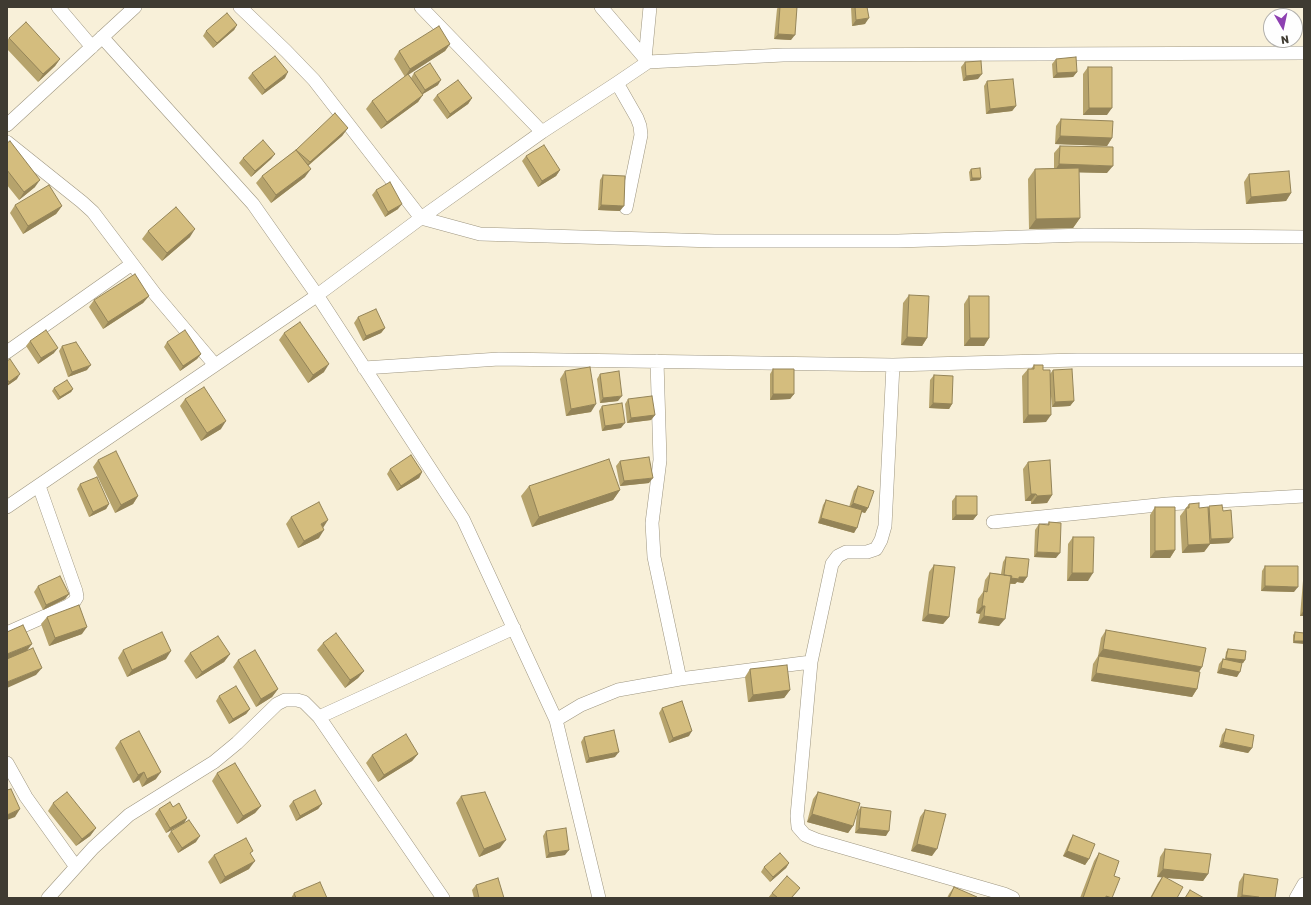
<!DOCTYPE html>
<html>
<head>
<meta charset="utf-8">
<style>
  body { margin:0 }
  #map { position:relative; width:1311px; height:905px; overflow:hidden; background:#f8f0d9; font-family:Rubik,sans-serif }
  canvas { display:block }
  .frame { position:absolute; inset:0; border:8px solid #3f3b32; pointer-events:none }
  .north { position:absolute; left:1263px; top:8px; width:40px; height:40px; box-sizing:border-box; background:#fefefe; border:1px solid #b2b0ac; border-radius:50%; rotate:171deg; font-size:11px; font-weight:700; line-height:16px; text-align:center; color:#3f3b32 }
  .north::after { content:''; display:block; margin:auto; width:14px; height:18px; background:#8d40b1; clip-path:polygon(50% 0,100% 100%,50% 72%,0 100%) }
</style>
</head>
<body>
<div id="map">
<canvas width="1311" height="905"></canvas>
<div class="frame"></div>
<div class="north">N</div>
</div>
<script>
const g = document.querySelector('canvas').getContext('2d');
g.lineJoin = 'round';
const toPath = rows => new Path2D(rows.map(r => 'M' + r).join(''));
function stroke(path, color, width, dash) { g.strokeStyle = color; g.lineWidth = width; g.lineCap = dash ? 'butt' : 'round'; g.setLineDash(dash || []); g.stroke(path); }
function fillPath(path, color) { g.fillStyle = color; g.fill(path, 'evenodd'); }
const minor = toPath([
  [58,7,92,47],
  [240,7,286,51,314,80,421,218,480,234,715,241,898,241,1084,235,1304,237],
  [421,7,542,132],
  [601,7,648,62],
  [102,37,253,204,317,295,463,519,556,720,599,898],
  [645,59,650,7],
  [617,83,637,118,640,126,641,135,626,208],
  [7,125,135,7],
  [7,142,82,202,93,212,155,294,215,365],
  [7,352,132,264],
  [657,361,660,460,652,523,654,557,680,679],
  [893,365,885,526,881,540,876,549,867,552,846,552,838,556,832,564,811,662,797,816,798,827,805,835,817,840,1004,894,1013,898],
  [364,368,499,359,893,365,1077,360,1304,360],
  [7,507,312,299,421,218,542,132,617,83,648,62,783,55,1304,53],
  [993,522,1167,504,1304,496],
  [7,633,68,606,74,602,77,597,76,591,39,486],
  [319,717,514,628],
  [556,720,581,705,618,690,680,679,811,662],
  [7,763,26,797,76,867],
  [48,898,93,848,129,815,214,762,237,743,277,704,285,700,297,700,304,702,319,717,443,898],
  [1296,898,1304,884]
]);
const wall = toPath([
  [778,7,797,7,791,40,774,39,777,9],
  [851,7,867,7,865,24,852,26],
  [237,25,234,30,213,48,203,36,206,31],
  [9,38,60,59,55,66,38,82,7,49,7,41],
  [450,44,445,51,408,74,411,78,414,73,438,85,423,94,418,102,381,129,366,109,372,101,405,77,394,59,399,51],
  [1056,59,1077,72,1073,77,1053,78,1052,64],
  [965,62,978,79,963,81,961,67],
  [1088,67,1107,115,1083,115,1083,74],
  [252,73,285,78,262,95,248,78],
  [987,81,1016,106,1012,111,986,114,984,86],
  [437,95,472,98,468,104,447,119,433,100],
  [1061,119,1112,138,1107,146,1055,144,1056,126],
  [348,128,342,136,308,166,305,177,271,203,256,183,262,176,296,150],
  [7,143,35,187,19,200,7,185],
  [1060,146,1107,173,1079,172,1080,218,1073,228,1029,229,1028,179,1035,169,1054,168,1054,153],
  [275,154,271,159,251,177,239,163,243,158],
  [526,156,560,170,556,176,538,187,522,161],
  [971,169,981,178,980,180,970,181,969,172],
  [1249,174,1291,193,1286,201,1246,204,1244,182],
  [603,175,620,211,598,210,600,180],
  [376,190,398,209,385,217,372,195],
  [15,205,62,206,56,214,23,234,10,213],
  [148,231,190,237,162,261,142,239],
  [909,295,927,338,922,346,901,345,903,303],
  [149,296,143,303,103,329,89,307,94,300],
  [969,296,989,338,984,346,964,346,964,304],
  [358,317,385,328,381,333,363,341,354,323],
  [284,333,324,372,308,383,279,340],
  [30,341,54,353,38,364,26,346],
  [167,342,201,354,197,359,180,371,164,347],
  [62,346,87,370,68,377,59,351],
  [7,361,17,379,7,386],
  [1034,365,1050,374,1053,370,1074,401,1070,406,1052,407,1050,386,1046,422,1023,423,1022,376,1028,369,1031,369],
  [773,369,794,394,790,399,770,400,770,374],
  [565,371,591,412,566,416,560,379],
  [600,374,618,401,600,403,597,379],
  [934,375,952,404,949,409,929,408,930,380],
  [54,388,73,389,71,392,58,400,52,391],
  [185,399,221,429,201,441,180,406],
  [628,399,655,415,651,420,627,423,625,404],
  [602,406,621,428,602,431,599,411],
  [98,460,138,496,133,504,115,513,93,467],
  [620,461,649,483,620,486,616,466],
  [1028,462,1052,495,1047,503,1031,504,1031,501,1025,501,1023,469],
  [390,469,422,472,419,478,397,491,387,474],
  [80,484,109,504,106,509,89,517,77,489],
  [529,486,620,490,613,500,532,527,521,496],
  [858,486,868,508,865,513,862,512,854,533,818,523,823,505,826,500,849,507,854,491],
  [956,496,977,515,973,520,952,520,952,501],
  [1189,504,1199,508,1208,508,1209,506,1223,511,1229,543,1210,544,1204,552,1182,553,1180,516],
  [1155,507,1175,550,1170,558,1150,558,1150,515],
  [291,517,319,538,298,548,286,524],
  [1049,522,1056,558,1034,557,1035,530,1039,524,1047,525],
  [1073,537,1088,581,1067,581,1068,544],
  [1006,557,1027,577,1023,583,1017,582,1015,584,1010,584,999,626,978,623,980,614,976,613,978,599,983,592,985,580,990,573,1001,574,1003,562],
  [934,565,949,617,943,624,922,621,929,572],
  [1265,566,1294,592,1261,591,1262,571],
  [1304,569,1304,616,1300,616],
  [38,586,69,594,65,599,43,610,34,592],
  [47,617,82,634,49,646,41,624],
  [1106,630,1202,667,1199,672,1197,689,1192,697,1091,681,1093,664,1098,656,1101,638],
  [1295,632,1304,633,1293,643,1293,635],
  [323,643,364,671,358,678,345,688,317,650],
  [1228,649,1245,660,1243,663,1236,662,1237,677,1217,673,1219,664,1223,659,1225,659,1226,652],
  [123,650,166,659,127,677,118,658],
  [190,653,230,654,224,662,196,679,184,661],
  [238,660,278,689,272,697,256,707,233,667],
  [750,669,790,690,784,698,748,702,745,677],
  [219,696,250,709,246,714,229,724,216,701],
  [662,708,689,736,669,743,659,713],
  [1226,729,1252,748,1248,753,1219,747,1222,735],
  [584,737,615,757,586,763,581,742],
  [120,741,156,779,142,787,139,780,133,783,115,748],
  [418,754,412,761,378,782,366,763,372,755],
  [217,773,261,806,255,813,237,824,212,781],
  [818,792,853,826,848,833,807,822,813,799],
  [461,796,500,848,479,857,456,803],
  [293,801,322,804,318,809,296,821,289,806],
  [53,803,96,828,90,836,76,846,48,811],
  [173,807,187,818,184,823,166,833,155,814,159,809],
  [861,807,886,836,855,833,857,812],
  [925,810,932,856,911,851,920,817],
  [171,831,196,842,178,853,168,836],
  [546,831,565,855,546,858,543,836],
  [1073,835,1089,859,1085,865,1063,856,1070,840],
  [1165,849,1208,874,1203,881,1167,878,1177,898,1150,898,1158,883,1162,877,1157,877,1160,857],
  [1099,853,1114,876,1112,898,1080,898,1094,861],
  [251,854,249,869,220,884,208,862,214,855],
  [789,863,786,868,770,882,761,872,764,867],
  [1244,874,1275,898,1237,898,1239,882],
  [476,885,504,898,474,898,472,890],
  [954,887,976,898,947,898,949,894],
  [800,888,792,898,768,898,772,893],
  [294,893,327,898,291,898]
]);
const shadedWall = toPath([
  [869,18,865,24,852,26,856,20],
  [237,25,234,30,213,48,217,43],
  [778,34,795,35,791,40,774,39],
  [450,44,445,51,405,77,410,69],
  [60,59,55,66,38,82,43,74],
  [288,72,285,78,262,95,265,90],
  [1077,72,1073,77,1053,78,1057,73],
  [982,74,978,79,963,81,966,76],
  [441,80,438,85,421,95,425,90],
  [423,95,418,102,381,129,387,122],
  [472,98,468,104,447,119,450,114],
  [1016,106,1012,111,986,114,990,109],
  [1089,108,1112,108,1107,115,1083,115],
  [348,128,342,136,304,169,310,162],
  [1060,136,1112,138,1107,146,1055,144],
  [275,154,271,159,251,177,255,171],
  [1059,164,1113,166,1107,173,1054,172],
  [311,169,305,177,271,203,276,195],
  [560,170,556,176,538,187,542,181],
  [972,178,981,178,980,180,970,181],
  [40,180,35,187,19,200,24,192],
  [1291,193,1286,201,1246,204,1251,197],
  [402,204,398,209,385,217,388,212],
  [601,205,624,206,620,211,598,210],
  [62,206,56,214,23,234,28,226],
  [1080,218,1073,228,1029,229,1036,219],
  [195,229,190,237,162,261,167,253],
  [149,296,143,303,103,329,108,322],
  [385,328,381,333,363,341,366,336],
  [907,337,927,338,922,346,901,345],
  [970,338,989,338,984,346,964,346],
  [58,348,54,353,38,364,41,358],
  [201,354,197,359,180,371,183,366],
  [329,364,324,372,308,383,313,375],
  [91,365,87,370,68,377,72,372],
  [20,374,17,379,7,386,9,382],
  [73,389,71,392,58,400,60,397],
  [773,394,794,394,790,399,770,400],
  [622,396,618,401,600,403,603,398],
  [1074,401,1070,406,1052,407,1055,402],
  [933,403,952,404,949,409,929,408],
  [596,404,591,412,566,416,571,409],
  [655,415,651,420,627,423,631,418],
  [1028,415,1051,415,1046,422,1023,423],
  [226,421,221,429,201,441,207,433],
  [625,423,621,428,602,431,605,426],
  [422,472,419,478,397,491,401,486],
  [653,478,649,483,620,486,624,481],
  [620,490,613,500,532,527,539,517],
  [1031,494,1036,494,1031,501,1025,501],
  [1052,495,1047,503,1031,504,1037,496],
  [138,496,133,504,115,513,121,505],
  [853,503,868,508,865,513,849,508],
  [109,504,106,509,89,517,93,512],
  [956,515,977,515,973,520,952,520],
  [821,518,857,528,854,533,818,523],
  [328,520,323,528,321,524],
  [324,530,319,538,298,548,304,541],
  [1233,538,1229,543,1210,544,1204,552,1182,553,1188,545,1208,544,1211,539],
  [1175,550,1170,558,1150,558,1155,551],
  [1037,552,1060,553,1056,558,1034,557],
  [1072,573,1093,573,1088,581,1067,581],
  [1019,577,1027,577,1023,583,1017,582,1015,584,1008,583,1011,578],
  [1265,586,1298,587,1294,592,1261,591],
  [69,594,65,599,43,610,46,605],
  [982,606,985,606,980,614,976,613],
  [1304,610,1304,616,1300,616],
  [928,614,949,617,943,624,922,621],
  [984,616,1005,619,999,626,978,623],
  [87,627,82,634,49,646,55,638],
  [1294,641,1304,641,1304,644,1293,643],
  [32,644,26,652,7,660,7,654],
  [1103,649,1202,667,1197,674,1098,656],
  [171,651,166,659,127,677,132,670],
  [230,654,224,662,196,679,202,672],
  [1226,658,1245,660,1243,663,1225,661],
  [42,668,36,675,7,688,7,682],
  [1221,668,1240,672,1237,677,1217,673],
  [364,671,358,678,345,688,350,680],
  [1096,673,1197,689,1192,697,1091,681],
  [278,689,272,697,256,707,261,699],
  [790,690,784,698,748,702,753,695],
  [250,709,246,714,229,724,233,719],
  [692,731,689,736,669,743,673,738],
  [1223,742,1252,748,1248,753,1219,747],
  [619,752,615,757,586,763,589,758],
  [418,754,412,761,378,782,384,775],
  [144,772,139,780,133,783,138,775],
  [161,772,156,779,142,787,147,779],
  [322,804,318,809,296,821,300,816],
  [261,806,255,813,237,824,243,816],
  [20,809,15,817,7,820,7,815],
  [812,814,853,826,848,833,807,822],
  [187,818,184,823,166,833,170,828],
  [96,828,90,836,76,846,82,839],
  [859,828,889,831,886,836,855,833],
  [200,836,196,842,178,853,182,848],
  [506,840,500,848,479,857,484,849],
  [917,844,937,849,932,856,911,851],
  [569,850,565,855,546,858,549,853],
  [1067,851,1089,859,1085,865,1063,856],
  [255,861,249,869,220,884,225,877],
  [789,863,786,868,770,882,773,877],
  [1163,869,1208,874,1203,881,1157,877],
  [1242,895,1259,897,1259,898,1239,898]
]);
const building = toPath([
  [780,7,797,7,795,35,778,34,780,7],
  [855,7,867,7,869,18,856,20,855,7],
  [227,13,237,25,217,43,206,31,227,13],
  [26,22,60,59,43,74,9,38,26,22],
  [439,26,450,44,410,69,399,51,439,26],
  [275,56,288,72,265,90,252,73,275,56],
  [1076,57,1077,72,1057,73,1056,59,1076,57],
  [981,61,982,74,966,76,965,62,981,61],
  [430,63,441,80,425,90,414,73,430,63],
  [1088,67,1112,67,1112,108,1089,108,1088,67],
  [408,74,423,95,387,122,372,101,408,74],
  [1013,79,1016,106,990,109,987,81,1013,79],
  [458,80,472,98,450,114,437,95,458,80],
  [335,113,348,128,310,162,296,150,335,113],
  [1061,119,1113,121,1112,138,1060,136,1061,119],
  [263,140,275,154,255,171,243,158,263,140],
  [10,141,40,180,24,192,7,170,7,143,10,141],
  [544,145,560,170,542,181,526,156,544,145],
  [1060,146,1113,147,1113,166,1059,164,1060,146],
  [296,150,311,169,276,195,262,176,296,150],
  [980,168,981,178,972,178,971,169,980,168],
  [1079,168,1080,218,1036,219,1035,169,1079,168],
  [1289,171,1291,193,1251,197,1249,174,1289,171],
  [603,175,625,176,624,206,601,205,603,175],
  [390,182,402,204,388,212,376,190,390,182],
  [49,185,62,206,28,226,15,205,49,185],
  [176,207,195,229,167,253,148,231,176,207],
  [135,274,149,296,108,322,94,300,135,274],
  [909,295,929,296,927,338,907,337,909,295],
  [969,296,989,296,989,338,970,338,969,296],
  [376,309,385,328,366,336,358,317,376,309],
  [300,322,329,364,313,375,284,333,300,322],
  [46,330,58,348,41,358,30,341,46,330],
  [185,330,201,354,183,366,167,342,185,330],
  [76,342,91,365,72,372,62,346,76,342],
  [10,359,20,374,9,382,7,379,7,361,10,359],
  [1034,365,1043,365,1043,370,1050,370,1051,415,1028,415,1028,369,1034,369,1034,365],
  [590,367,596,404,571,409,565,371,590,367],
  [773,369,794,369,794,394,773,394,773,369],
  [1072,369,1074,401,1055,402,1053,370,1072,369],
  [619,371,622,396,603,398,600,374,619,371],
  [934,375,953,376,952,404,933,403,934,375],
  [67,380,73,389,60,397,54,388,67,380],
  [204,387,226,421,207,433,185,399,204,387],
  [652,396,655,415,631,418,628,399,652,396],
  [622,403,625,423,605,426,602,406,622,403],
  [116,451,138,496,121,505,98,460,116,451],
  [411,455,422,472,401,486,390,469,411,455],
  [649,457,653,478,624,481,620,461,649,457],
  [609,459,620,490,539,517,529,486,609,459],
  [1050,460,1052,495,1037,496,1036,494,1031,494,1028,462,1050,460],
  [97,477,109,504,93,512,80,484,97,477],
  [858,486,874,491,868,508,853,503,858,486],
  [956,496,977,496,977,515,956,515,956,496],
  [826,500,862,510,857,528,821,518,826,500],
  [319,502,328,520,321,524,324,530,304,541,291,517,319,502],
  [1199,503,1199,508,1208,507,1210,544,1188,545,1186,508,1189,508,1189,504,1199,503],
  [1222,505,1223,511,1231,510,1233,538,1211,539,1209,506,1222,505],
  [1155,507,1175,507,1175,550,1155,551,1155,507],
  [1049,522,1061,523,1060,553,1037,552,1039,524,1049,525,1049,522],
  [1073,537,1094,537,1093,573,1072,573,1073,537],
  [1006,557,1029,559,1027,577,1019,577,1019,579,1011,578,1012,576,1004,575,1006,557],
  [934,565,955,567,949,617,928,614,934,565],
  [1265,566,1298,566,1298,587,1265,586,1265,566],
  [990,573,1011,576,1005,619,984,616,985,606,982,606,984,591,987,592,990,573],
  [60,576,69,594,46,605,38,586,60,576],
  [79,605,87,627,55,638,47,617,79,605],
  [23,625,32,644,7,654,7,632,23,625],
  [1106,630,1206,648,1202,667,1103,649,1106,630],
  [162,632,171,651,132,670,123,650,162,632],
  [1295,632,1304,633,1304,641,1294,641,1295,632],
  [336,633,364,671,350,680,323,643,336,633],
  [218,636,230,654,202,672,190,653,218,636],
  [33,648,42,668,7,682,7,659,33,648],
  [1228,649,1246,651,1245,660,1226,658,1228,649],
  [255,650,278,689,261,699,238,660,255,650],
  [1099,656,1200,672,1197,689,1096,673,1099,656],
  [1223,659,1242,663,1240,672,1221,668,1223,659],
  [787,665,790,690,753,695,750,669,787,665],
  [236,686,250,709,233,719,219,696,236,686],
  [682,701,692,731,673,738,662,708,682,701],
  [1226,729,1254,735,1252,748,1223,742,1226,729],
  [614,730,619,752,589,758,584,737,614,730],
  [139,731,161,772,147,779,144,772,138,775,120,741,139,731],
  [406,734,418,754,384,775,372,755,406,734],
  [235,763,261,806,243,816,217,773,235,763],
  [11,789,20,809,7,815,7,790,11,789],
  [315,790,322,804,300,816,293,801,315,790],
  [67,792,96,828,82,839,53,803,67,792],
  [485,792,506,840,484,849,461,796,485,792],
  [818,792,860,803,853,826,812,814,818,792],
  [170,802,173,807,179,803,187,818,170,828,159,809,170,802],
  [861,807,891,811,889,831,859,828,861,807],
  [925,810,946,814,937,849,917,844,925,810],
  [189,820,200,836,182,848,171,831,189,820],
  [566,828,569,850,549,853,546,831,566,828],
  [1073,835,1095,844,1089,859,1067,851,1073,835],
  [246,838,253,851,250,853,255,861,225,877,214,855,246,838],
  [1165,849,1211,854,1208,874,1163,869,1165,849],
  [780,853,789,863,773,877,764,867,780,853],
  [1099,853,1119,861,1114,876,1120,878,1112,898,1106,896,1106,898,1083,898,1099,853],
  [1244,874,1278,879,1275,898,1259,898,1259,897,1242,895,1244,874],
  [787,876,800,888,791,898,778,898,772,893,787,876],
  [1163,876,1183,887,1177,898,1151,898,1163,876],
  [498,878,504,898,479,898,476,885,498,878],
  [320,882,327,898,296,898,294,893,320,882],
  [954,887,977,897,976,898,949,898,954,887],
  [1190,890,1204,898,1185,898,1190,890]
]);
stroke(minor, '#9e9681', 14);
stroke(minor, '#fff', 13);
fillPath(wall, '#b6a36c');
fillPath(shadedWall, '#948458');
fillPath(building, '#d4bd7e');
stroke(building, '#948458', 1);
</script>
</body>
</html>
